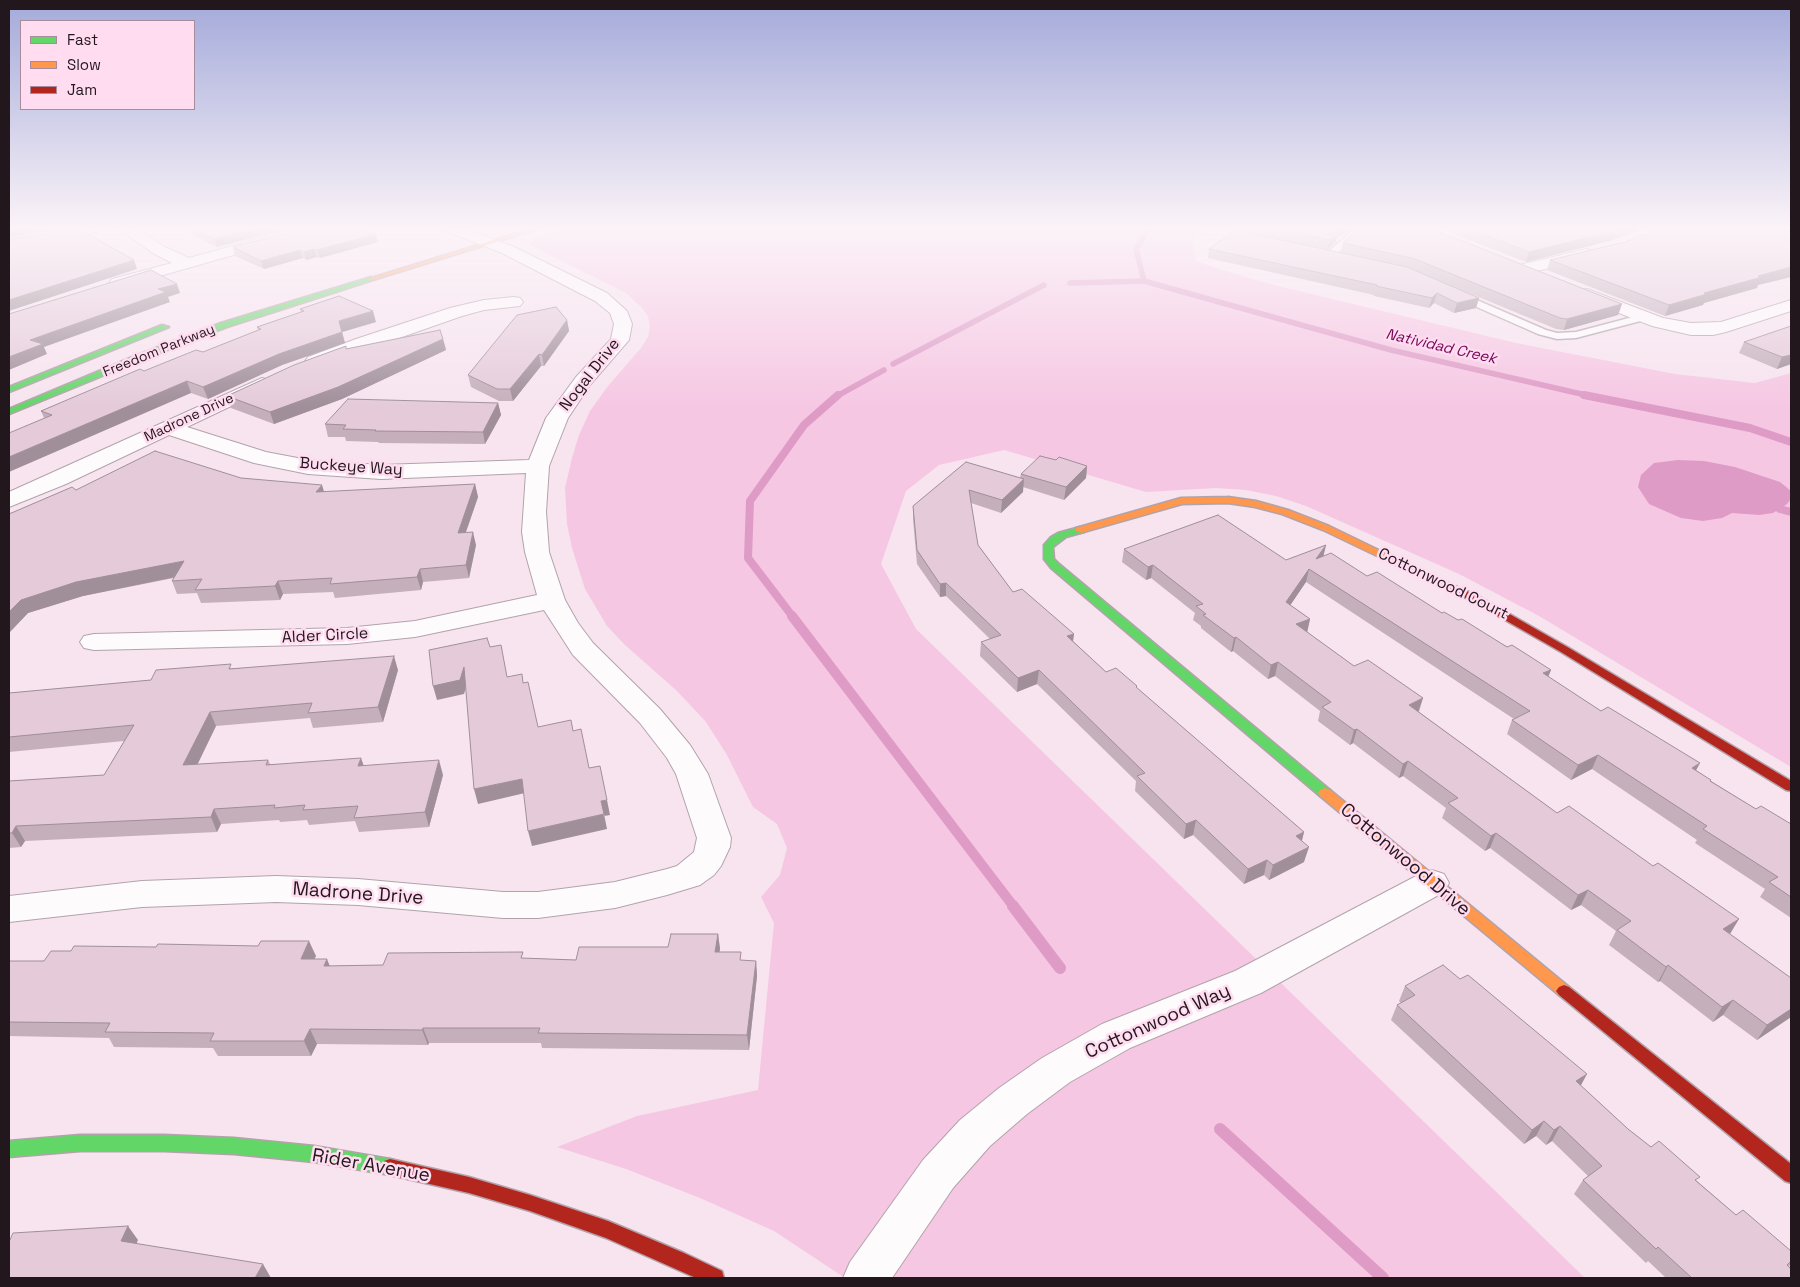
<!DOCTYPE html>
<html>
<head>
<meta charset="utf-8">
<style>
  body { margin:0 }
  #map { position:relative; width:1800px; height:1287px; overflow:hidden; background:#f7e4ef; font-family:"Space Grotesk",sans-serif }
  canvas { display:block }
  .frame { position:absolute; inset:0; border:10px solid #23171e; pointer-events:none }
  .legend { position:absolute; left:20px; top:20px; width:175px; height:90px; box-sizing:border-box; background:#ffdcf0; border:1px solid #a78d9c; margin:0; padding:6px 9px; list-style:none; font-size:15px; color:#23171e }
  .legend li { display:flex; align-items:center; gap:10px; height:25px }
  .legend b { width:25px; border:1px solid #a78d9c }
</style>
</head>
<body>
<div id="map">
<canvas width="1800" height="1287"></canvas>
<div class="frame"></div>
<ul class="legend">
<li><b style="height:6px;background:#63d668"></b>Fast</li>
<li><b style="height:6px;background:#ff974d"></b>Slow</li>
<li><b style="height:6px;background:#b3261e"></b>Jam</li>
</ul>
</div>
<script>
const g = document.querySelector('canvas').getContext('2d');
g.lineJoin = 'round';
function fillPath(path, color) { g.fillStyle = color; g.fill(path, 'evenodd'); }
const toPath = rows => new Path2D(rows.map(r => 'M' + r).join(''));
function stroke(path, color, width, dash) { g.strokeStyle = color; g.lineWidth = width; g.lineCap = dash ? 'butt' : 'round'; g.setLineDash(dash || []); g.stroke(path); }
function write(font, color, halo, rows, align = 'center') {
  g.font = font + ' "Space Grotesk",sans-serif'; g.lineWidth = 5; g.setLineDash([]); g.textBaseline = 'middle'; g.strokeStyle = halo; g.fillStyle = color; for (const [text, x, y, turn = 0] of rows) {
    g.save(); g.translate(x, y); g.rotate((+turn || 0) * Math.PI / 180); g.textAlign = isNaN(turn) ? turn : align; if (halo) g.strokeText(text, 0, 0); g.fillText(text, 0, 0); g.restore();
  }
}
const green = toPath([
  [570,227,1210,227,1192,240,1196,261,1219,269,1270,284,1516,343,1675,374,1755,383,1791,373,1791,767,1539,616,1459,574,1306,506,1276,496,1246,490,1216,488,1146,492,1004,450,939,465,906,491,881,564,916,629,1585,1278,845,1278,774,1231,700,1198,626,1169,557,1147,637,1116,758,1090,774,923,761,897,780,875,787,848,777,824,753,807,727,755,706,722,677,691,625,645,607,626,585,589,572,548,567,524,565,488,572,458,579,435,590,411,608,386,641,348,648,337,650,326,648,317,643,309,626,293,531,246,529,243,535,237]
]);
const water = toPath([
  [1678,460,1704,461,1735,467,1780,482,1791,491,1791,499,1787,504,1773,513,1759,515,1732,513,1722,518,1703,521,1681,518,1649,504,1638,487,1641,475,1654,463]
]);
const streamFar3 = toPath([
  [1144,281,1136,249,1150,227],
  [1070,283,1144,281,1391,350,1590,396],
  [893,364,1044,285],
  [837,396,884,370]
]);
const streamFar2 = toPath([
  [1584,395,1750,428,1791,442],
  [1780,509,1791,512],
  [793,617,748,558,750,501,804,425,838,395]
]);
const streamFar1 = toPath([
  [792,616,1014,907]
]);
const stream = toPath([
  [1013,906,1060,968],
  [1220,1129,1383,1278]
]);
const lane = toPath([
  [1369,227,1390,227,1388,229,1357,236,1332,258,1326,258,1326,254,1351,232,1369,227],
  [1458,292,1546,330,1557,333,1576,332,1644,314,1649,317,1648,319,1576,338,1557,339,1538,334,1454,297,1453,295,1454,293,1458,292]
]);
const street = toPath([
  [74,227,104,227,101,230,96,232,9,249,9,239,74,227],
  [116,227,134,227,165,247,189,258,300,227,324,227,321,230,118,288,112,287,109,283,112,279,172,263,153,253,116,227],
  [440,227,461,227,514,247,607,293,627,311,632,324,629,340,590,385,568,418,549,466,546,512,549,552,565,600,578,623,593,643,660,709,690,745,708,774,731,838,730,847,721,866,714,875,700,885,667,895,615,908,538,918,503,918,358,905,276,902,142,907,9,922,9,896,142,881,276,876,358,879,503,892,538,892,615,882,667,869,677,866,694,852,697,838,676,774,667,758,640,723,573,655,544,610,415,637,347,644,94,650,84,648,80,642,84,636,94,634,347,628,415,621,537,595,525,552,522,532,526,473,381,479,308,474,254,463,169,435,66,484,9,507,9,492,262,378,269,380,272,384,269,388,187,427,266,452,308,460,381,465,529,460,546,418,576,377,611,339,614,324,610,313,595,301,502,253,443,230,440,227],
  [1587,249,1593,251,1595,254,1593,257,1525,274,1519,273,1517,269,1519,265,1587,249],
  [1587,289,1663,318,1691,323,1721,322,1791,300,1791,311,1726,332,1713,335,1691,335,1652,326,1581,298,1578,294,1581,290,1587,289],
  [514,297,520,298,523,302,520,306,484,310,462,316,322,365,315,367,308,365,305,361,308,357,356,339,450,308,484,300,514,297],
  [1432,870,1444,874,1449,883,1444,892,1261,993,1130,1048,1070,1082,1027,1114,990,1146,953,1188,892,1278,843,1278,850,1262,923,1160,960,1120,999,1088,1042,1058,1102,1024,1235,971,1420,874,1432,870]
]);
const fast = toPath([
  [371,277,373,278,373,280,227,327,136,362,9,414,9,409,130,358,221,323,371,277],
  [162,325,169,327,9,392,9,387,162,325],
  [1080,527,1084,528,1085,530,1084,532,1066,537,1053,547,1054,559,1059,564,1330,790,1332,793,1330,796,1320,796,1051,568,1044,559,1044,545,1051,537,1058,533,1080,527],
  [80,1135,164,1135,234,1138,314,1146,390,1159,396,1161,399,1167,396,1173,390,1175,314,1162,234,1154,164,1151,80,1151,9,1157,9,1141,80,1135]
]);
const slow = toPath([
  [536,227,544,227,373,280,368,279,536,227],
  [1228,497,1256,501,1288,510,1329,526,1453,586,1452,588,1444,588,1323,530,1282,514,1255,507,1228,503,1182,504,1080,533,1075,530,1076,528,1181,498,1228,497],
  [1325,788,1330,790,1569,987,1572,991,1569,995,1564,997,1559,995,1320,796,1318,793,1320,790,1325,788]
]);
const jam = toPath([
  [1448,583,1478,596,1569,648,1791,781,1791,791,1786,790,1561,652,1470,600,1444,588,1443,586,1444,584,1448,583],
  [1564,985,1569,987,1791,1164,1791,1183,1785,1181,1559,995,1556,991,1559,987,1564,985],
  [390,1159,469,1177,530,1195,608,1221,684,1253,722,1271,724,1278,696,1278,606,1238,530,1211,469,1193,390,1175,384,1173,381,1167,384,1161,390,1159]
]);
const wall = toPath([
  [184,227,294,227,217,247,191,234,189,229],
  [1245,227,1357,227,1337,238,1335,243,1327,250,1244,232],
  [1436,227,1648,227,1609,241,1526,262],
  [1791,227,1791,277,1758,285,1757,288,1704,303,1703,305,1665,316,1547,270,1550,260,1625,242],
  [378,242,320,258,317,257,306,260,303,258,264,269,235,256,233,247],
  [1343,243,1622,304,1618,315,1564,330,1556,329,1411,269,1479,298,1476,308,1454,313,1434,303,1429,308,1374,296,1374,295,1208,258,1209,249,1341,253],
  [300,309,376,322,342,332,345,343,282,365,208,399,191,393,44,418,41,411,144,371,203,352,258,330,257,327,301,312],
  [567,320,569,331,544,366,541,366,513,401,499,401,471,387,468,375],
  [1791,326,1791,364,1777,369,1739,353,1744,342],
  [443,339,446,350,342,399,274,424,231,408,227,396,346,349],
  [498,403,501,415,485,444,379,443,378,442,346,441,345,437,328,437,325,424],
  [966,462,1020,478,1021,474,1087,466,1086,478,1064,500,1023,487,1023,492,1001,513,971,503,978,545,1013,592,1074,634,1073,641,1106,672,1137,688,1304,832,1302,841,1304,862,1269,880,1264,875,1244,884,1193,835,1184,839,1135,791,1136,781,1037,684,1017,692,980,656,981,642,990,639,946,596,940,597,917,564,913,519,913,506],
  [241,478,324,492,475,484,478,497,466,532,476,545,469,578,423,582,421,590,335,598,333,592,283,594,280,600,201,603,197,593,177,594,172,581,174,578,83,596,28,613,9,633,9,514,76,490],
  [1326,545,1323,556,1367,576,1442,613,1458,620,1551,670,1548,677,1601,711,1696,770,1711,781,1756,809,1791,824,1791,918,1760,897,1765,889,1695,843,1697,840,1592,769,1571,780,1507,734,1512,720,1514,719,1306,582,1290,605,1310,619,1307,632,1354,666,1423,698,1419,712,1557,813,1730,934,1791,1017,1757,1040,1723,1015,1713,1022,1660,981,1658,982,1609,945,1616,931,1581,905,1571,910,1490,848,1485,851,1442,818,1446,808,1403,776,1399,778,1353,743,1350,745,1318,721,1320,711,1275,676,1268,679,1233,651,1231,652,1201,628,1201,626,1193,620,1195,613,1151,578,1146,580,1122,562,1124,549,1286,560],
  [233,668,398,670,383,722,313,728,310,718,216,726,197,764,268,760,270,764,364,766,443,775,429,827,359,832,355,821,309,825,307,820,280,822,279,820,221,824,217,832,25,841,21,847,9,848,9,781,104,775,124,741,9,752,9,693,151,680],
  [718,934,720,949,719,952,742,961,756,961,757,976,749,1050,542,1048,541,1043,429,1043,428,1045,317,1044,311,1056,218,1056,213,1048,114,1047,109,1038,9,1036,9,961,44,961,316,956,314,959,329,966,383,965,524,958,576,960,668,947],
  [1405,986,1581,1086,1628,1129,1651,1147,1697,1181,1736,1215,1791,1251,1791,1263,1789,1267,1791,1278,1666,1278,1648,1261,1646,1263,1574,1194,1583,1180,1588,1176,1552,1141,1546,1145,1536,1136,1524,1144,1391,1020,1397,1005,1401,1003,1399,1001]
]);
const shadedWall = toPath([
  [9,227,66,227,9,237],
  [262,227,294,227,217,247,215,239],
  [1341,227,1357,227,1337,238,1335,243,1327,250,1330,240,1325,236],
  [1626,227,1648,227,1609,241,1526,262,1529,252],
  [376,234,378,242,320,258,317,250],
  [314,249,317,257,306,260,304,252],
  [300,250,303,258,264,269,261,261],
  [134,260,137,269,9,311,9,300],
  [1791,267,1791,277,1758,285,1757,288,1704,303,1703,305,1665,316,1669,305,1758,276],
  [177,284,180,293,168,297,170,302,44,347,47,354,9,370,9,357,30,340,158,289],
  [1437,293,1434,303,1429,308,1432,298],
  [1479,298,1476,308,1454,313,1457,303],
  [1622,304,1618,315,1564,330,1567,319],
  [373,311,376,322,342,332,345,343,282,365,208,399,203,387,339,321],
  [567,320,569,331,544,366,542,355],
  [443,339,446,350,342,399,274,424,270,412],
  [539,354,541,366,513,401,510,389],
  [1791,355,1791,364,1777,369,1782,357],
  [187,381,191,393,9,472,9,457],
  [498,403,501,415,485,444,483,432],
  [1087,466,1086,478,1064,500,1066,487],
  [1024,479,1023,492,1001,513,1002,500],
  [475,484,478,497,461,546,458,533],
  [322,485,326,498,316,492],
  [473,532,476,545,469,578,466,565],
  [1326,545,1323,558,1313,572,1316,559],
  [184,561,190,574,83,596,28,613,9,633,9,612,21,600,76,582],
  [1153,565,1151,578,1146,580,1148,567],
  [420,569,423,582,421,590,417,577],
  [1309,569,1306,582,1283,616,1286,602],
  [278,581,283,594,280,600,275,586],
  [946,583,946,596,940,597,940,584],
  [1310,619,1307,633,1296,624],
  [1074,634,1072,648,1067,636],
  [1236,637,1233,651,1231,652,1234,638],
  [394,656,398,670,383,722,378,707],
  [1278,662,1275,676,1268,679,1271,665],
  [464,667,468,681,464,694,437,700,433,686],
  [1039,670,1037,684,1017,692,1018,678],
  [1551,670,1545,684,1543,673],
  [1423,698,1418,712,1409,705],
  [210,712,216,726,190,780,183,765],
  [1357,729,1353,743,1350,745,1354,730],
  [1598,755,1592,769,1571,780,1578,765],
  [361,758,366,772,358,766],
  [439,760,443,775,429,827,425,812],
  [1408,761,1403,776,1399,778,1403,764],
  [1700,763,1692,778,1692,768],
  [522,779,525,793,478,804,474,789],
  [607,800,610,815,604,816,601,801],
  [214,809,221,824,217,832,211,817],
  [604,814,607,829,532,846,528,831],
  [1196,820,1193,835,1184,839,1186,824],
  [16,826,25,841,21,847,12,833],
  [1304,832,1300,847,1296,836],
  [1496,833,1490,848,1485,851,1491,836],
  [1309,847,1304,862,1269,880,1273,865],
  [1267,860,1264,875,1244,884,1248,869],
  [1588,890,1581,905,1571,910,1578,895],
  [1739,919,1730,934,1723,929],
  [718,934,720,949,717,967,715,952],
  [309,941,316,956,307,974,301,959],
  [327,959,333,974,324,966],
  [756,961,757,976,749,1050,747,1035],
  [1668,965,1660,981,1658,982,1666,967],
  [1733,1000,1723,1015,1713,1022,1722,1007],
  [1791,1009,1791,1017,1757,1040,1767,1025],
  [423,1028,429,1043,428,1045,422,1030],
  [310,1029,317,1044,311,1056,304,1041],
  [1587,1074,1579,1089,1576,1081],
  [1544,1121,1536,1136,1524,1144,1532,1130],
  [1560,1126,1552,1141,1546,1145,1554,1130],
  [128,1226,138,1240,132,1255,121,1241],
  [263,1264,271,1278,255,1278]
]);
const building = toPath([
  [189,227,262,227,215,239,189,227],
  [309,227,360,227,376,234,317,250,314,249,304,252,300,250,261,261,233,247,309,227],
  [1267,227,1341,227,1325,236,1338,233,1330,240,1267,227],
  [1369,227,1427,227,1622,304,1567,319,1560,318,1415,259,1343,243,1359,228,1369,227],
  [1464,227,1626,227,1613,231,1529,252,1464,227],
  [1663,227,1791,227,1791,267,1758,276,1762,277,1704,293,1707,294,1669,305,1550,260,1625,242,1663,227],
  [77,228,134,260,9,300,9,240,77,228],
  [1235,230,1407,267,1479,298,1457,303,1437,293,1432,298,1376,286,1377,285,1209,249,1235,230],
  [151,270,177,284,158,289,166,292,30,340,43,344,9,357,9,314,151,270],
  [339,296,373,311,339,321,342,332,279,354,203,387,187,381,9,457,9,433,52,415,41,411,140,369,144,371,196,350,203,352,261,329,257,327,304,311,300,309,339,296],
  [556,307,567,320,542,355,539,354,510,389,497,389,468,375,517,315,556,307],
  [1791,326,1791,355,1782,357,1744,342,1791,326],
  [440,330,443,339,338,387,270,412,227,396,294,365,346,346,346,349,440,330],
  [348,399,498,403,483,432,375,431,376,430,343,429,346,425,325,424,348,399],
  [155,451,241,478,322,485,316,492,475,484,458,533,473,532,466,565,420,569,417,577,330,584,332,578,278,581,275,586,195,590,202,579,172,581,184,561,76,582,21,600,9,612,9,514,72,487,76,490,155,451],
  [1040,456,1056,460,1059,457,1087,466,1066,487,1021,474,1040,456],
  [966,462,1024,479,1002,500,969,490,978,545,1013,592,1022,589,1074,634,1067,636,1106,672,1116,668,1137,686,1136,687,1304,832,1296,836,1309,847,1273,865,1267,860,1248,869,1196,820,1186,824,1137,776,1145,773,1039,670,1018,678,981,642,1001,635,946,583,940,584,917,550,913,506,966,462],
  [1218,515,1286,560,1326,545,1316,559,1331,553,1367,576,1377,572,1442,613,1444,612,1458,620,1462,619,1507,647,1512,645,1551,670,1543,673,1601,711,1608,707,1700,763,1692,768,1711,780,1710,781,1756,809,1761,806,1791,824,1791,897,1769,882,1778,877,1703,829,1707,826,1598,755,1578,765,1512,720,1530,711,1309,569,1286,602,1310,619,1296,624,1354,666,1368,660,1423,698,1409,705,1557,813,1569,806,1653,866,1658,863,1739,919,1723,929,1791,978,1791,1009,1767,1025,1733,1000,1722,1007,1668,965,1666,967,1617,930,1631,921,1588,890,1578,895,1496,833,1491,836,1448,803,1458,798,1408,761,1403,764,1357,729,1354,730,1322,707,1331,702,1278,662,1271,665,1236,637,1234,638,1203,615,1206,614,1196,606,1203,604,1153,565,1148,567,1124,549,1218,515],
  [487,638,490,647,501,645,507,677,522,674,523,683,528,682,538,727,571,720,573,731,581,729,589,768,600,766,607,800,601,801,604,814,528,831,522,779,474,789,464,667,460,680,433,686,429,650,487,638],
  [394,656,378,707,308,713,312,703,210,712,183,765,268,760,266,765,361,758,358,766,439,760,425,812,354,818,358,806,303,810,305,805,274,808,275,805,214,809,211,817,16,826,12,833,9,833,9,781,104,775,134,725,9,737,9,693,151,680,156,670,231,664,229,669,394,656],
  [671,934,718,934,715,952,741,952,740,960,756,961,747,1035,538,1033,540,1028,423,1028,422,1030,310,1029,304,1041,210,1041,214,1033,105,1032,110,1023,9,1022,9,961,44,961,51,951,71,951,74,946,156,947,158,944,258,946,261,941,309,941,301,959,327,959,324,966,383,965,388,953,523,952,521,958,576,960,579,947,668,947,671,934],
  [1443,965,1460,979,1468,975,1587,1074,1576,1081,1628,1129,1651,1147,1659,1141,1700,1177,1695,1180,1736,1215,1743,1210,1791,1251,1791,1261,1787,1265,1791,1269,1791,1278,1692,1278,1658,1247,1656,1249,1583,1180,1602,1166,1560,1126,1554,1130,1544,1121,1532,1130,1397,1005,1415,995,1405,986,1443,965],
  [128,1226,121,1241,263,1264,255,1278,9,1278,9,1242,13,1233,128,1226]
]);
const farStreetnames = [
  ["Freedom Parkway",159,351,-22],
  ["Madrone Drive",189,418,-25]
];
const farWaternames = [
  ["Natividad Creek",1441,347,13]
];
const streetNames = [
  ["Nogal Drive",590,375,-52],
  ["Buckeye Way",351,467,4],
  ["Cottonwood Court",1443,584,26],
  ["Alder Circle",325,636,-3]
];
const nearStreetnames = [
  ["Cottonwood Drive",1405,860,40],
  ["Madrone Drive",358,894,4],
  ["Cottonwood Way",1158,1022,-24],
  ["Rider Avenue",371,1166,10]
];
fillPath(green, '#f6c7e3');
fillPath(water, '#de9bc6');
stroke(streamFar3, '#de9bc6', 5.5);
stroke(streamFar2, '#de9bc6', 8);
stroke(streamFar1, '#de9bc6', 10);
stroke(stream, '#de9bc6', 12);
stroke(lane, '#b2a3ab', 3);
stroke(street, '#b2a3ab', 2);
stroke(fast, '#b2a3ab', 3);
stroke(slow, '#b2a3ab', 3);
stroke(jam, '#b2a3ab', 3);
fillPath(lane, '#fefbfd');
fillPath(street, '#fefbfd');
fillPath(fast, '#63d668');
fillPath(slow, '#ff974d');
fillPath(jam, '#b3261e');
fillPath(wall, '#c5afbb');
fillPath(shadedWall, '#a08e99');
fillPath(building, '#e5cbda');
stroke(building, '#a08e99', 1);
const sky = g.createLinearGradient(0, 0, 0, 407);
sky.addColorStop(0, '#a4aada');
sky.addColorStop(0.56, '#fbf3f8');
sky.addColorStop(1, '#fbf3f800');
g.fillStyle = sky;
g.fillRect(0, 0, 1800, 407);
write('14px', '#23171e', '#ffdcf0', farStreetnames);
write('italic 15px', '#750559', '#ffdcf0', farWaternames);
write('16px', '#23171e', '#ffdcf0', streetNames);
write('19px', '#23171e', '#ffdcf0', nearStreetnames);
</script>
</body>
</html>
